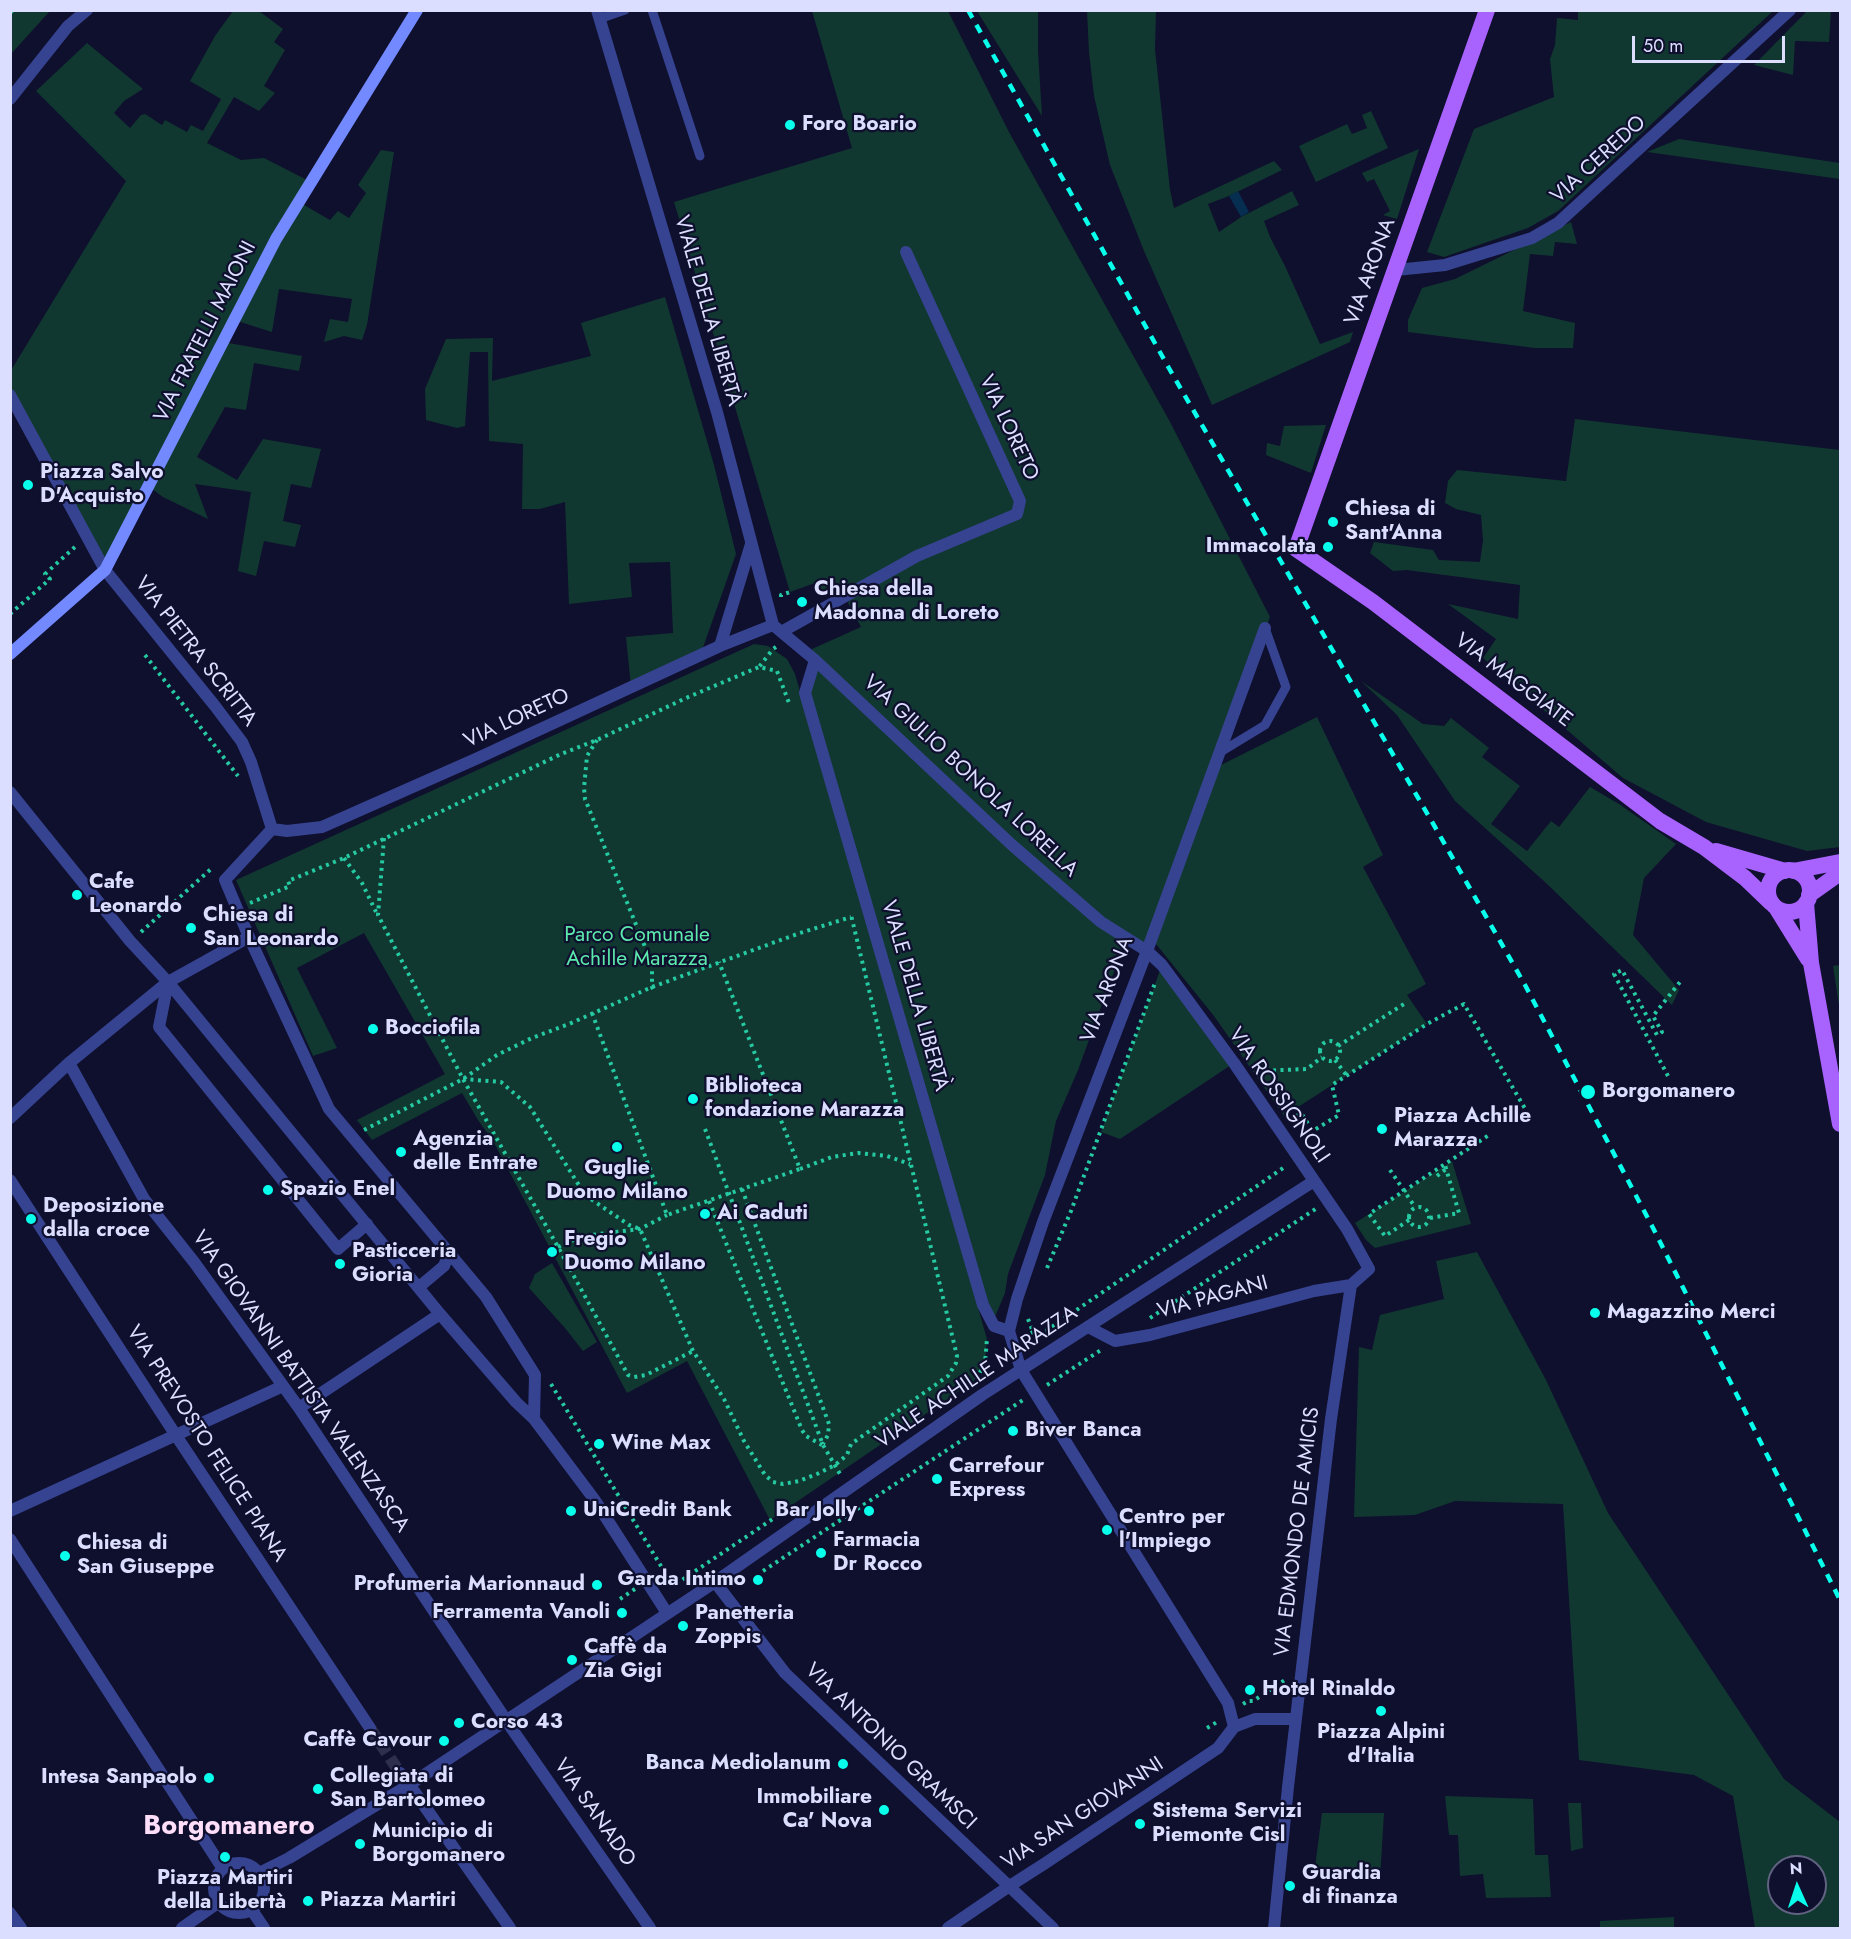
<!DOCTYPE html>
<html>
<head>
<meta charset="utf-8">
<style>
  body { margin:0 }
  #map { position:relative; width:1851px; height:1939px; overflow:hidden; background:#0f0f2e; font-family:Jost,sans-serif }
  canvas { display:block }
  .frame { position:absolute; inset:0; border:12px solid #dcdeff; pointer-events:none }
  .north { position:absolute; left:1767px; top:1855px; width:60px; height:60px; box-sizing:border-box; background:#0f0f2e; border:2px solid #616282; border-radius:50%; rotate:357deg; font-size:16px; font-weight:700; line-height:24px; text-align:center; color:#dcdeff }
  .north::after { content:''; display:block; margin:auto; width:21px; height:27px; background:#08ffeb; clip-path:polygon(50% 0,100% 100%,50% 72%,0 100%) }
  .scale { position:absolute; left:1632px; top:36px; width:153px; height:27px; box-sizing:border-box; border:3px solid #dcdeff; border-top:0; padding-left:8px; font-size:18px; line-height:21px; white-space:nowrap; color:#dcdeff; -webkit-text-stroke:4px #0f0f2e; paint-order:stroke }
</style>
</head>
<body>
<div id="map">
<canvas width="1851" height="1939"></canvas>
<div class="frame"></div>
<div class="north">N</div>
<div class="scale">50 m</div>
</div>
<script>
const g = document.querySelector('canvas').getContext('2d');
g.lineJoin = 'round';
function fillPath(path, color) { g.fillStyle = color; g.fill(path, 'evenodd'); }
const toPath = rows => new Path2D(rows.map(r => 'M' + r).join(''));
function stroke(path, color, width, dash) { g.strokeStyle = color; g.lineWidth = width; g.lineCap = dash ? 'butt' : 'round'; g.setLineDash(dash || []); g.stroke(path); }
function write(font, color, halo, rows, align = 'center') {
  g.font = font + ' Jost,sans-serif'; g.lineWidth = 4.5; g.setLineDash([]); g.textBaseline = 'middle'; g.strokeStyle = halo; g.fillStyle = color; for (const [text, x, y, turn = 0] of rows) {
    g.save(); g.translate(x, y); g.rotate((+turn || 0) * Math.PI / 180); g.textAlign = isNaN(turn) ? turn : align; if (halo) g.strokeText(text, 0, 0); g.fillText(text, 0, 0); g.restore();
  }
}
const green = toPath([
  [11,10,50,11,11,54,10,11],
  [1808,10,1831,11,1829,42,1795,41,1793,75,1754,65],
  [233,11,259,11,283,29,274,42,285,50,264,86,275,93,259,111,234,97,207,143,241,160,264,158,311,182,299,202,330,220,338,211,349,218,366,193,358,185,381,150,394,152,367,325,362,340,344,336,324,342,330,319,348,322,352,299,279,289,272,332,234,320,223,342,302,356,299,371,254,363,246,410,225,407,197,457,237,480,263,439,321,449,311,488,291,484,283,521,301,525,295,547,264,541,256,576,238,571,251,492,195,484,208,519,163,497,148,486,105,570,11,395,10,372,126,181,36,91,87,43,143,89,124,101,114,113,130,128,141,115,145,114,162,125,165,120,187,132,191,125,203,131,221,99,190,81,215,36],
  [812,11,948,11,1009,132,1169,420,1270,617,1215,768,1317,717,1383,855,1363,867,1426,984,1407,995,1427,1024,1284,1116,1214,1016,1152,939,1147,951,1126,939,1078,1070,1056,1121,1045,1175,1008,1274,1005,1293,992,1324,805,693,815,660,812,649,861,627,848,603,852,594,833,604,828,590,818,593,815,583,790,592,674,202,852,148],
  [977,11,1038,11,1038,51,1042,116],
  [1087,11,1156,11,1155,49,1170,190,1174,208,1274,161,1282,170,1229,196,1208,204,1219,232,1241,217,1292,191,1299,205,1264,221,1270,237,1285,266,1320,344,1353,332,1350,342,1212,405,1144,251,1110,165,1094,96,1089,52],
  [1578,11,1773,11,1558,211,1528,228,1444,257,1427,252,1474,129,1554,97,1550,59,1555,45,1557,18,1578,20],
  [1371,111,1388,148,1316,182,1299,146,1347,124,1352,134,1367,128,1362,115],
  [1679,139,1840,163,1840,179,1647,152],
  [1419,149,1397,219,1383,215,1390,211,1374,179,1367,182,1362,173],
  [1571,222,1577,244,1555,242,1553,256,1530,254,1523,311,1575,323,1573,348,1535,348,1408,332,1408,320,1422,288,1455,279],
  [665,297,714,465,736,554,700,656,631,687,626,637,673,633,670,562,629,563,632,597,569,604,565,502,540,509,522,509,523,444,489,441,488,352,470,352,465,426,457,428,426,420,425,389,446,339,493,338,492,381,591,356,581,323],
  [1575,419,1840,450,1840,847,1807,851,1706,822,1623,778,1483,658,1496,639,1448,604,1518,619,1520,585,1407,570,1393,571,1370,553,1374,542,1433,550,1439,560,1480,562,1483,540,1481,515,1456,509,1445,503,1448,481,1457,470,1566,481],
  [1326,425,1311,473,1266,455,1267,443,1280,446,1284,426],
  [754,644,768,646,787,659,795,674,987,1339,985,1364,974,1381,770,1520,687,1361,627,1393,493,1141,478,1120,462,1093,372,1140,357,1120,445,1074,364,933,297,968,337,1048,313,1056,236,880],
  [1361,681,1423,724,1444,726,1451,718,1489,748,1482,757,1520,786,1491,824,1527,851,1551,821,1559,827,1590,787,1619,804,1676,844,1644,878,1633,935,1679,990,1672,1005,1546,883,1455,801,1397,715],
  [1162,965,1234,1063,1120,1139,1101,1132],
  [1840,965,1840,1012,1833,966],
  [1452,1161,1471,1224,1375,1248,1366,1240,1355,1223],
  [1477,1252,1546,1380,1608,1513,1784,1779,1840,1822,1840,1928,1755,1928,1733,1796,1694,1775,1579,1760,1563,1504,1455,1501,1415,1515,1354,1517,1359,1347,1372,1350,1380,1315,1444,1299,1436,1261],
  [1779,1867,1815,1867,1815,1903,1779,1903],
  [552,1263,597,1342,583,1351,565,1328,529,1288,535,1274],
  [1445,1796,1533,1799,1535,1855,1548,1855,1551,1897,1486,1898,1483,1874,1460,1876,1458,1835,1449,1835],
  [1568,1803,1581,1803,1583,1848,1571,1851],
  [1322,1813,1384,1813,1380,1879,1315,1867],
  [1674,1917,1674,1928,1600,1928,1600,1921]
]);
const water = toPath([
  [1238,191,1249,212,1241,217,1229,196]
]);
const minorTunnel = toPath([
  [370,1728,400,1773]
]);
const path = toPath([
  [10,13,13,10],
  [781,597,781,595,790,592],
  [10,614,50,579,45,574,75,547],
  [776,647,773,649,759,667,777,671,789,703],
  [145,655,238,776],
  [597,740,587,756,584,788,585,799,652,964,652,987,655,993],
  [384,838,378,915,463,1079,558,1247,628,1375,634,1377,646,1375,693,1351],
  [344,858,362,883,377,914],
  [250,903,290,886,288,881,344,858,561,754,597,740,686,698,759,667],
  [141,932,211,869],
  [592,1013,667,1215,800,1169,719,962],
  '1320 1051a10 10 0 1 1 20 0a10 10 0 1 1-20 0Z',
  [1338,1046,1404,1004],
  [1335,1060,1347,1076],
  [1258,1071,1307,1069,1322,1057],
  [1668,1076,1614,974,1622,970,1657,1035,1662,1032,1653,1016,1680,982],
  [463,1079,501,1082,530,1107,585,1195,629,1225,640,1229,693,1351,724,1399,744,1441,765,1475,773,1482,783,1484,799,1481,817,1474,835,1465,847,1455,851,1444,948,1376,956,1363,957,1356,851,915],
  [1303,1123,1298,1115,1301,1113,1313,1131],
  [705,1129,823,1445,840,1474,842,1472],
  [364,1130,463,1079,497,1055,532,1038,569,1024,652,987,800,933,851,917],
  [1304,1138,1306,1135,1339,1115,1332,1085,1427,1024,1464,1004,1527,1112],
  [800,1169,832,1157,858,1153,887,1156,910,1164],
  [1390,1170,1415,1207],
  [1437,1176,1446,1169],
  [742,1189,829,1424,828,1435,823,1444],
  [709,1201,802,1430,806,1436,822,1445],
  '1409 1217a10 10 0 1 1 20 0a10 10 0 1 1-20 0Z',
  [1430,1218,1459,1213,1445,1165],
  [1409,1220,1385,1236,1369,1214,1489,1135],
  [558,1247,583,1236,640,1229,667,1215],
  [1047,1268,1071,1211,1155,983],
  [1150,1318,1317,1208],
  [1028,1319,1033,1332],
  [1024,1336,1033,1332,1046,1331,1286,1166],
  [976,1379,985,1364,987,1338],
  [551,1384,673,1586,792,1506],
  [1047,1385,1101,1350],
  [763,1571,1023,1400],
  [620,1599,635,1589],
  [1243,1704,1248,1701,1253,1701,1285,1680],
  [1207,1728,1217,1722]
]);
const service = toPath([
  [652,10,700,156],
  [599,19,625,10],
  [1219,753,1265,725,1286,687,1265,628]
]);
const minor = toPath([
  [597,10,717,412,773,625],
  [10,99,68,26,87,10],
  [1396,270,1445,265,1532,238,1558,223,1790,10],
  [10,395,105,570,215,706,242,742,251,762,272,829],
  [773,625,815,660,1012,845,1101,922,1147,951,1162,965,1234,1063,1347,1229,1369,1269,1351,1285],
  [783,631,917,556,1017,514,1020,501,906,252],
  [720,646,751,544],
  [815,660,805,693,983,1305,994,1326,1009,1331],
  [10,792,130,941,168,982,440,1314,516,1402,534,1419,594,1499,667,1613],
  [272,829,225,880,249,937,329,1109,486,1297,535,1375,534,1419],
  [272,829,287,831,322,827,478,758,720,646,773,625],
  [168,982,159,1027,338,1249,367,1224],
  [69,1063,144,1199,194,1262,299,1408,512,1729,650,1928],
  [10,1118,69,1063,168,982,249,937],
  [10,1180,175,1434,370,1728],
  [419,1287,444,1266,449,1253],
  [1088,1327,1115,1341,1150,1335,1314,1291,1351,1285],
  [299,1408,440,1314],
  [10,1511,283,1386],
  [10,1539,223,1869],
  [715,1582,785,1673,1053,1928],
  [1234,1727,1228,1703,1021,1370,1009,1331,1017,1299,1043,1222,1147,951,1265,628],
  [400,1773,416,1794,510,1928],
  '214 1888a25 25 0 1 1 50 0a25 25 0 1 1-50 0Z',
  [259,1873,289,1858,409,1785,715,1582,982,1395,1314,1181],
  [251,1909,264,1928],
  [10,1913,21,1928],
  [182,1928,219,1902],
  [948,1928,1008,1887,1044,1864,1218,1748,1234,1727,1255,1719,1295,1719],
  [1274,1928,1288,1787,1331,1419,1351,1285]
]);
const secondary = toPath([
  [10,654,105,570,276,239,417,10]
]);
const primary = toPath([
  [1487,10,1296,549,1373,602,1660,821,1704,847,1745,878,1771,903],
  [1716,851,1785,871],
  '1768 891a21 21 0 1 1 42 0a21 21 0 1 1-42 0Z',
  [1793,871,1840,862],
  [1809,895,1840,873],
  [1806,903,1811,963,1840,1124],
  [1777,909,1808,959]
]);
const rail = toPath([
  [968,10,1170,370,1435,827,1525,985,1652,1226,1840,1600]
]);
const markers = [
  [790,125,6,"#08ffeb"],
  [28,485,6,"#08ffeb"],
  [1333,522,6,"#08ffeb"],
  [1328,547,6,"#08ffeb"],
  [802,602,6,"#08ffeb"],
  [77,895,6,"#08ffeb"],
  [191,928,6,"#08ffeb"],
  [373,1029,6,"#08ffeb"],
  [1588,1092,8,"#08ffeb"],
  [693,1099,6,"#08ffeb"],
  [1382,1129,6,"#08ffeb"],
  [617,1147,6,"#08ffeb"],
  [401,1152,6,"#08ffeb"],
  [268,1190,6,"#08ffeb"],
  [705,1214,6,"#08ffeb"],
  [31,1219,6,"#08ffeb"],
  [552,1252,6,"#08ffeb"],
  [340,1264,6,"#08ffeb"],
  [1595,1313,6,"#08ffeb"],
  [1013,1431,6,"#08ffeb"],
  [599,1444,6,"#08ffeb"],
  [937,1479,6,"#08ffeb"],
  [571,1511,6,"#08ffeb"],
  [869,1511,6,"#08ffeb"],
  [1107,1530,6,"#08ffeb"],
  [821,1553,6,"#08ffeb"],
  [65,1556,6,"#08ffeb"],
  [758,1580,6,"#08ffeb"],
  [597,1585,6,"#08ffeb"],
  [622,1613,6,"#08ffeb"],
  [683,1626,6,"#08ffeb"],
  [572,1660,6,"#08ffeb"],
  [1250,1690,6,"#08ffeb"],
  [1381,1711,6,"#08ffeb"],
  [459,1723,6,"#08ffeb"],
  [444,1741,6,"#08ffeb"],
  [843,1764,6,"#08ffeb"],
  [209,1778,6,"#08ffeb"],
  [318,1789,6,"#08ffeb"],
  [884,1810,6,"#08ffeb"],
  [1140,1824,6,"#08ffeb"],
  [360,1844,6,"#08ffeb"],
  [225,1857,6,"#08ffeb"],
  [1290,1886,6,"#08ffeb"],
  [308,1901,6,"#08ffeb"]
];
const poiNames = [
  ["Foro Boario",802,125],
  ["Piazza Salvo",40,473],
  ["D'Acquisto",40,497],
  ["Chiesa di",1345,510],
  ["Sant'Anna",1345,534],
  ["Immacolata",1316,547,"right"],
  ["Chiesa della",814,590],
  ["Madonna di Loreto",814,614],
  ["Cafe",89,883],
  ["Leonardo",89,907],
  ["Chiesa di",203,916],
  ["San Leonardo",203,940],
  ["Bocciofila",385,1029],
  ["Biblioteca",705,1087],
  ["fondazione Marazza",705,1111],
  ["Borgomanero",1602,1092],
  ["Piazza Achille",1394,1117],
  ["Marazza",1394,1141],
  ["Agenzia",413,1140],
  ["delle Entrate",413,1164],
  ["Guglie",617,1169,"center"],
  ["Duomo Milano",617,1193,"center"],
  ["Spazio Enel",280,1190],
  ["Deposizione",43,1207],
  ["dalla croce",43,1231],
  ["Ai Caduti",717,1214],
  ["Fregio",564,1240],
  ["Duomo Milano",564,1264],
  ["Pasticceria",352,1252],
  ["Gioria",352,1276],
  ["Magazzino Merci",1607,1313],
  ["Biver Banca",1025,1431],
  ["Wine Max",611,1444],
  ["Carrefour",949,1467],
  ["Express",949,1491],
  ["UniCredit Bank",583,1511],
  ["Bar Jolly",857,1511,"right"],
  ["Centro per",1119,1518],
  ["l'Impiego",1119,1542],
  ["Farmacia",833,1541],
  ["Dr Rocco",833,1565],
  ["Chiesa di",77,1544],
  ["San Giuseppe",77,1568],
  ["Garda Intimo",746,1580,"right"],
  ["Profumeria Marionnaud",585,1585,"right"],
  ["Ferramenta Vanoli",610,1613,"right"],
  ["Panetteria",695,1614],
  ["Zoppis",695,1638],
  ["Caffè da",584,1648],
  ["Zia Gigi",584,1672],
  ["Hotel Rinaldo",1262,1690],
  ["Corso 43",471,1723],
  ["Piazza Alpini",1381,1733,"center"],
  ["d'Italia",1381,1757,"center"],
  ["Caffè Cavour",432,1741,"right"],
  ["Banca Mediolanum",831,1764,"right"],
  ["Collegiata di",330,1777],
  ["San Bartolomeo",330,1801],
  ["Intesa Sanpaolo",197,1778,"right"],
  ["Immobiliare",872,1798,"right"],
  ["Ca' Nova",872,1822,"right"],
  ["Sistema Servizi",1152,1812],
  ["Piemonte Cisl",1152,1836],
  ["Municipio di",372,1832],
  ["Borgomanero",372,1856],
  ["Guardia",1302,1874],
  ["di finanza",1302,1898],
  ["Piazza Martiri",225,1879,"center"],
  ["della Libertà",225,1903,"center"],
  ["Piazza Martiri",320,1901]
];
const streetNames = [
  ["VIA CEREDO",1599,160,-42],
  ["VIA ARONA",1371,272,-70],
  ["VIALE DELLA LIBERTÀ",707,311,74],
  ["VIA FRATELLI MAIONI",206,332,-63],
  ["VIA LORETO",1008,428,65],
  ["VIA PIETRA SCRITTA",195,652,52],
  ["VIA MAGGIATE",1513,681,37],
  ["VIA LORETO",517,719,-25],
  ["VIA GIULIO BONOLA LORELLA",970,777,43],
  ["VIA ARONA",1108,990,-69],
  ["VIALE DELLA LIBERTÀ",914,996,74],
  ["VIA ROSSIGNOLI",1278,1096,55],
  ["VIA PAGANI",1213,1298,-15],
  ["VIALE ACHILLE MARAZZA",977,1378,-34],
  ["VIA GIOVANNI BATTISTA VALENZASCA",300,1382,55],
  ["VIA PREVOSTO FELICE PIANA",206,1444,57],
  ["VIA EDMONDO DE AMICIS",1298,1532,-83],
  ["VIA ANTONIO GRAMSCI",890,1747,44],
  ["VIA SANADO",594,1813,55],
  ["VIA SAN GIOVANNI",1083,1814,-33]
];
const parkNames = [
  ["Parco Comunale",637,936],
  ["Achille Marazza",637,960]
];
const districtNames = [
  ["Borgomanero",229,1827]
];
fillPath(green, '#113830');
fillPath(water, '#062e50');
stroke(minorTunnel, '#2e2e4d', 12, [12, 6]);
stroke(path, '#25c9a2', 4, [3, 4.5]);
stroke(service, '#364390', 9);
stroke(minor, '#364390', 12);
stroke(secondary, '#7389ff', 12);
stroke(primary, '#a863ff', 16);
stroke(rail, '#08ffeb', 4.5, [9, 8]);
for (const [x, y, r, color] of markers) { const dot = new Path2D(); dot.arc(x, y, r, 0, 2 * Math.PI); g.fillStyle = color; g.fill(dot); stroke(dot, '#0f0f2e', 2); }
write('bold 21px', '#dcdeff', '#0f0f2e', poiNames, 'left');
write('21px', '#dcdeff', '#0f0f2e', streetNames);
write('21px', '#5cebad', '#0f0f2e', parkNames);
write('bold 27px', '#ffdef9', '#0f0f2e', districtNames);
</script>
</body>
</html>
